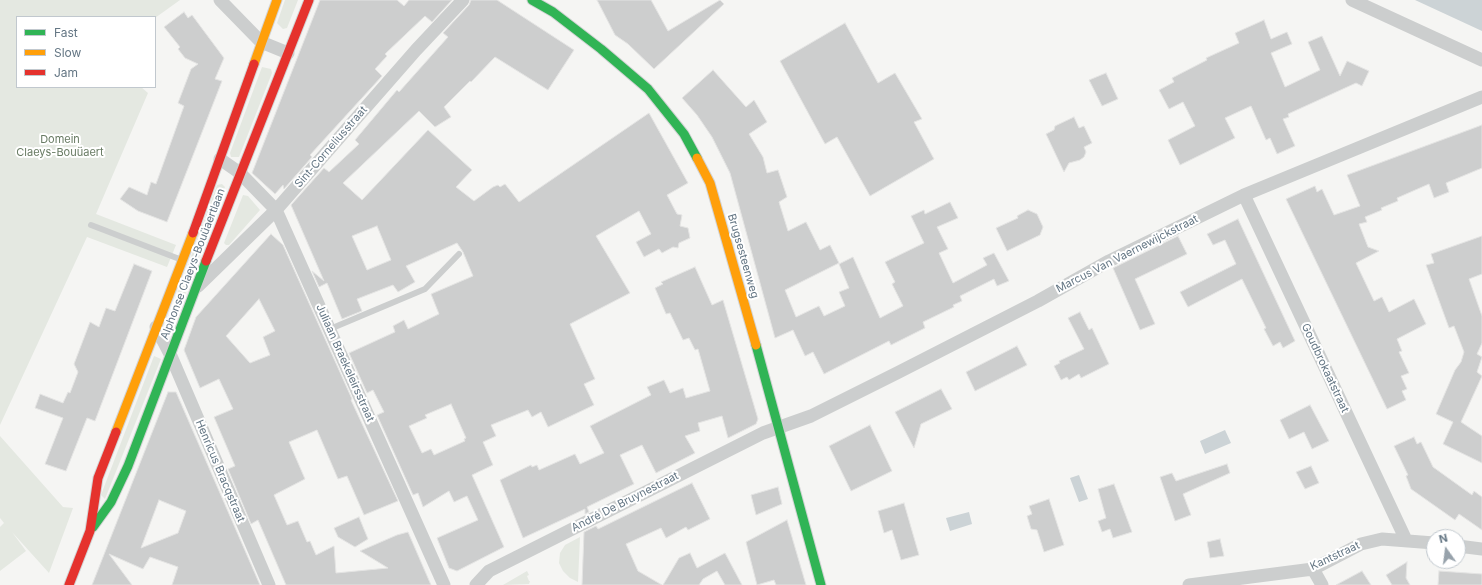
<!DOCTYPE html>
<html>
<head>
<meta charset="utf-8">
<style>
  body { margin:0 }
  #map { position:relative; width:1482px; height:585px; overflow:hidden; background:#f5f5f3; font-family:Inter,sans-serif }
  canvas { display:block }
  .legend { position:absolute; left:16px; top:16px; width:140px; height:72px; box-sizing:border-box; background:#fff; border:1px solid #c1c8ce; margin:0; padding:5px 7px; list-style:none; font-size:12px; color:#647684 }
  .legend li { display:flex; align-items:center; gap:8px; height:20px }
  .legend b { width:20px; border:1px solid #c1c8ce }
  .north { position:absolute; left:1426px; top:529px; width:40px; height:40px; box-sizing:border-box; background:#fff; border:1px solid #c1c8ce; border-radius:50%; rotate:346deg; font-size:11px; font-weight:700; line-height:16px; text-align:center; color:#647684 }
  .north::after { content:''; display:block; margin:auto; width:14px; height:18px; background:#97a2ab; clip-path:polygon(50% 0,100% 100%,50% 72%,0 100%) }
</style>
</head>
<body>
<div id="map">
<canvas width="1482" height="585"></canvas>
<ul class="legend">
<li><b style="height:5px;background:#30b455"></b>Fast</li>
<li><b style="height:5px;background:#ff9f0a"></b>Slow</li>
<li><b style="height:5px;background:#e5322d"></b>Jam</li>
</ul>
<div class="north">N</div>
</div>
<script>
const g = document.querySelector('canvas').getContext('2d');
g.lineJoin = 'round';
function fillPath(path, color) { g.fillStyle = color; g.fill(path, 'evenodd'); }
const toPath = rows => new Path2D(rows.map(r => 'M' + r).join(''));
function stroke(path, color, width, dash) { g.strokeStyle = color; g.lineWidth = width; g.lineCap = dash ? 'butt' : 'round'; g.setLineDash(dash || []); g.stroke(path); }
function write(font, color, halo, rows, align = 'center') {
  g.font = font + ' Inter,sans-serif'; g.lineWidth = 4; g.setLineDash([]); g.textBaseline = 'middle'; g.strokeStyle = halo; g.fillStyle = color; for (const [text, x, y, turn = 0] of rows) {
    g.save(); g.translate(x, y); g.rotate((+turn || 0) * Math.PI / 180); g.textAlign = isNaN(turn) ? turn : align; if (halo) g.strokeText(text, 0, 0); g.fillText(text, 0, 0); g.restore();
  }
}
const green = toPath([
  [0,0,180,0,155,18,155,17,17,17,17,87,141,87,148,93,96,214,176,245,167,267,87,237,0,425],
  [285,0,298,0,287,28,283,29,277,23],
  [262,67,271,69,272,73,239,157,231,157,230,153],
  [222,184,225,187,177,316,174,319,171,319,169,317,217,185],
  [243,195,248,196,260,210,229,245,226,245,224,243],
  [154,356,161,359,105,499,101,495],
  [0,436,63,507,73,508,49,573,12,532,26,551,0,571,0,527,4,523,0,518],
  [580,537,578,582,570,578,563,571,559,563,560,553,565,545],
  [527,571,529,575,527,576,529,581,530,581,529,584,503,585]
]);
const water = toPath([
  [1415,0,1482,0,1482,31],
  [1225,430,1231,443,1205,454,1200,441],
  [1079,475,1088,499,1079,502,1070,478],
  [969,512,972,524,950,531,946,518]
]);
const building = toPath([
  [320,0,397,0,404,6,409,0,452,0,432,22,425,16,385,54,387,56,375,69,382,76,310,155,312,157,284,189,283,185,275,194,252,173,320,0],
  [471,0,497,0,574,50,548,90,495,57,471,82,470,81,444,107,451,117,435,127,419,111,343,183,362,200,428,130,472,170,456,187,474,201,493,187,498,185,500,187,505,184,519,202,649,113,688,183,667,195,677,214,682,215,680,226,688,228,690,238,679,243,678,248,673,247,662,253,659,249,644,257,636,242,651,234,639,211,596,236,630,293,570,324,595,379,584,384,594,405,548,427,541,412,532,417,528,410,491,425,496,436,483,442,493,465,472,475,504,547,457,571,449,568,437,538,478,520,467,496,454,502,449,491,423,507,418,493,413,495,377,415,384,412,373,390,367,393,349,353,395,332,393,326,404,320,408,329,439,314,431,294,473,276,463,252,457,243,406,266,415,282,398,292,393,285,357,299,362,311,342,319,327,283,319,287,312,271,324,281,291,205,324,168,329,172,359,144,355,140,397,90,399,92,448,37,443,33,469,5,471,0],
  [377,226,391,260,367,270,352,236,377,226],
  [451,404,466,438,464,439,465,441,434,455,431,449,422,453,409,426,427,418,425,415,451,404],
  [597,0,651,0,668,31,720,0,724,4,654,69,628,44,615,35,597,0],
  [184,12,188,18,192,15,224,58,215,79,222,81,167,222,138,211,120,199,129,187,147,195,151,182,156,184,184,106,178,103,191,69,198,64,185,58,178,49,180,47,164,27,184,12],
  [1264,20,1271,39,1287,32,1292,44,1271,53,1285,87,1320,70,1308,42,1322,36,1340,76,1347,61,1369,71,1362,86,1356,83,1288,114,1289,117,1283,119,1295,146,1277,154,1270,138,1266,140,1251,106,1225,118,1235,138,1180,165,1168,140,1195,126,1183,102,1169,109,1159,90,1174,82,1172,78,1207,60,1206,58,1239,43,1235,33,1264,20],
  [845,23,878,83,895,73,922,119,914,122,934,159,870,196,837,137,825,144,780,61,845,23],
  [713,70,746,107,754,100,767,122,749,134,763,157,767,173,778,170,787,197,779,202,788,231,806,222,820,250,830,245,839,263,785,290,796,317,819,306,824,316,845,306,839,292,849,288,839,264,853,257,880,318,903,306,892,284,895,282,885,262,924,243,911,216,924,210,925,214,950,202,958,218,937,227,948,249,939,253,953,283,987,265,983,258,994,253,1009,281,997,286,994,279,960,296,962,301,953,305,954,307,923,322,925,328,891,345,889,341,824,374,813,352,805,356,793,330,775,338,730,173,712,137,697,115,682,98,713,70],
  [1106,73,1118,99,1102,106,1089,80,1106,73],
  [1074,117,1079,128,1084,126,1092,143,1084,147,1086,152,1084,157,1080,160,1069,163,1064,172,1046,134,1054,130,1055,126,1074,117],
  [1482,125,1482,168,1446,183,1449,192,1434,198,1429,184,1397,198,1398,201,1381,208,1382,210,1365,217,1367,222,1359,224,1368,247,1379,251,1356,263,1374,301,1382,297,1389,312,1414,299,1426,324,1397,339,1402,351,1399,352,1409,373,1401,376,1407,389,1402,391,1406,400,1387,409,1286,199,1315,186,1317,192,1322,189,1334,215,1360,206,1347,175,1482,125],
  [1028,210,1037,214,1043,227,1040,235,1007,251,996,228,1018,218,1017,216,1028,210],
  [1238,219,1295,341,1283,348,1280,342,1273,346,1264,329,1266,328,1242,279,1188,307,1180,292,1236,264,1225,240,1213,245,1207,234,1238,219],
  [271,234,283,245,352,399,351,400,398,501,364,515,347,476,338,479,317,430,289,442,305,479,274,495,287,525,298,521,307,542,310,541,316,555,334,546,336,573,388,568,360,551,397,535,408,532,431,585,286,585,258,520,251,524,228,469,235,466,214,417,233,409,219,379,200,388,184,350,196,317,271,234],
  [259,299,275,331,263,337,270,355,250,363,226,336,259,299],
  [1178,236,1187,254,1135,279,1155,324,1140,330,1113,268,1178,236],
  [1482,236,1482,274,1469,279,1482,316,1482,343,1477,354,1482,357,1477,372,1482,376,1461,422,1482,436,1482,463,1443,444,1453,422,1436,414,1455,370,1461,362,1464,352,1454,326,1449,328,1426,265,1434,263,1431,254,1482,236],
  [134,264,152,271,95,421,87,418,66,471,45,464,63,418,35,408,40,394,63,403,68,392,70,393,78,372,74,364,90,322,99,327,106,308,115,311,134,264],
  [695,267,712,305,723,300,758,419,756,424,728,438,722,416,698,423,700,431,685,436,695,453,656,473,642,445,620,455,634,484,587,507,589,512,585,514,585,509,523,538,500,480,531,465,532,467,537,465,539,470,575,454,580,464,604,453,590,426,651,395,647,387,664,380,670,393,683,388,686,398,710,391,698,349,695,350,689,338,683,340,670,313,666,314,655,288,663,284,661,282,695,267],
  [1080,312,1089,330,1092,328,1109,364,1081,378,1079,374,1069,380,1067,377,1061,380,1054,366,1060,363,1059,361,1084,349,1068,318,1080,312],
  [1017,346,1027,365,975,391,966,372,1017,346],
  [941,389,952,409,921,424,914,448,895,412,941,389],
  [168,392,176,392,260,585,172,585,178,567,150,557,143,569,109,554,132,585,92,585,168,392],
  [159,500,186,511,178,533,141,548,159,500],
  [1310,405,1329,441,1312,449,1304,432,1289,439,1280,420,1310,405],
  [870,425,892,471,851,491,829,446,870,425],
  [1414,437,1417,444,1421,442,1433,467,1472,495,1474,491,1482,497,1482,530,1459,514,1455,520,1411,489,1406,476,1408,475,1394,446,1414,437],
  [1227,464,1230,473,1183,494,1191,515,1175,521,1160,477,1172,473,1176,481,1227,464],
  [1311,466,1319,483,1305,489,1296,472,1311,466],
  [692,483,710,519,688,530,686,527,666,538,661,528,626,544,638,571,662,585,582,585,584,532,596,526,598,529,692,483],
  [1114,484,1132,532,1113,538,1110,529,1102,532,1098,521,1106,518,1098,489,1114,484],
  [778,487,782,504,756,515,751,495,778,487],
  [1049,499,1064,545,1044,552,1037,530,1031,529,1027,516,1032,514,1029,506,1049,499],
  [904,503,919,555,901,560,892,530,884,533,878,511,904,503],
  [359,517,368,539,355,547,338,537,334,528,359,517],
  [787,520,806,585,776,585,774,580,757,585,746,542,787,520],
  [1220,539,1224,556,1210,558,1207,542,1220,539],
  [690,553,697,568,725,553,742,585,725,585,717,571,703,579,699,585,663,585,679,558,690,553],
  [1407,562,1406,578,1410,585,1392,585,1386,575,1407,562],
  [1362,571,1371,585,1336,585,1362,571],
  [1439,571,1482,574,1482,585,1438,585,1439,571]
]);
const lane = toPath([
  [91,225,182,260],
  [330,329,425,289,459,254]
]);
const street = toPath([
  [220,0,261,42,288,53],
  [1352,0,1482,60],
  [220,159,240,173,276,210,444,585],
  [1244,195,1406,540],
  [198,286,276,210,416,50,463,0],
  [156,327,171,356,269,585],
  [1458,546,1482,549],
  [1313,569,1322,585],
  [476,585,489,571,763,433,811,416,897,373,1038,301,1109,261,1244,195,1482,97],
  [1189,585,1313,569,1361,544,1382,539,1434,543]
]);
const fast = toPath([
  [532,0,553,12,601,49,648,89,684,134,697,158],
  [756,345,821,585],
  [93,527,111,502,128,466,206,261]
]);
const slow = toPath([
  [254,64,277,0],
  [697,158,710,183,756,345],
  [116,432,193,233]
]);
const jam = toPath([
  [193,233,254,64],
  [206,261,309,0],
  [69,585,90,531,98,478,116,432]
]);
const parkNames = [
  ["Domein",60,140],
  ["Claeys-Bouüaert",60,153]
];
const streetNames = [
  ["Sint-Corneliusstraat",331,147,-49],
  ["Marcus Van Vaernewijckstraat",1127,254,-27],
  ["Brugsesteenweg",743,256,74],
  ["Alphonse Claeys-Bouüaertlaan",193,264,-69],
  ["Juliaan Braekeleirsstraat",345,363,66],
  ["Goudbrokaatstraat",1325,368,65],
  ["Henricus Bracqstraat",220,471,67],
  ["André De Bruynestraat",625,502,-27],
  ["Kantstraat",1335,556,-25]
];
fillPath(green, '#e4e8e1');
fillPath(water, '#ccd3d6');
fillPath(building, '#cdcece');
stroke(building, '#e4e4e3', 1);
stroke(fast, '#d2d3d4', 11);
stroke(slow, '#d2d3d4', 11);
stroke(jam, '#d2d3d4', 11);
stroke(lane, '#cccece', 6);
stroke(street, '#cccece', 13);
stroke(fast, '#30b455', 9);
stroke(slow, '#ff9f0a', 9);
stroke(jam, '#e5322d', 9);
write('11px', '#687b63', '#fff', parkNames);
write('11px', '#647684', '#fff', streetNames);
</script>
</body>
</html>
